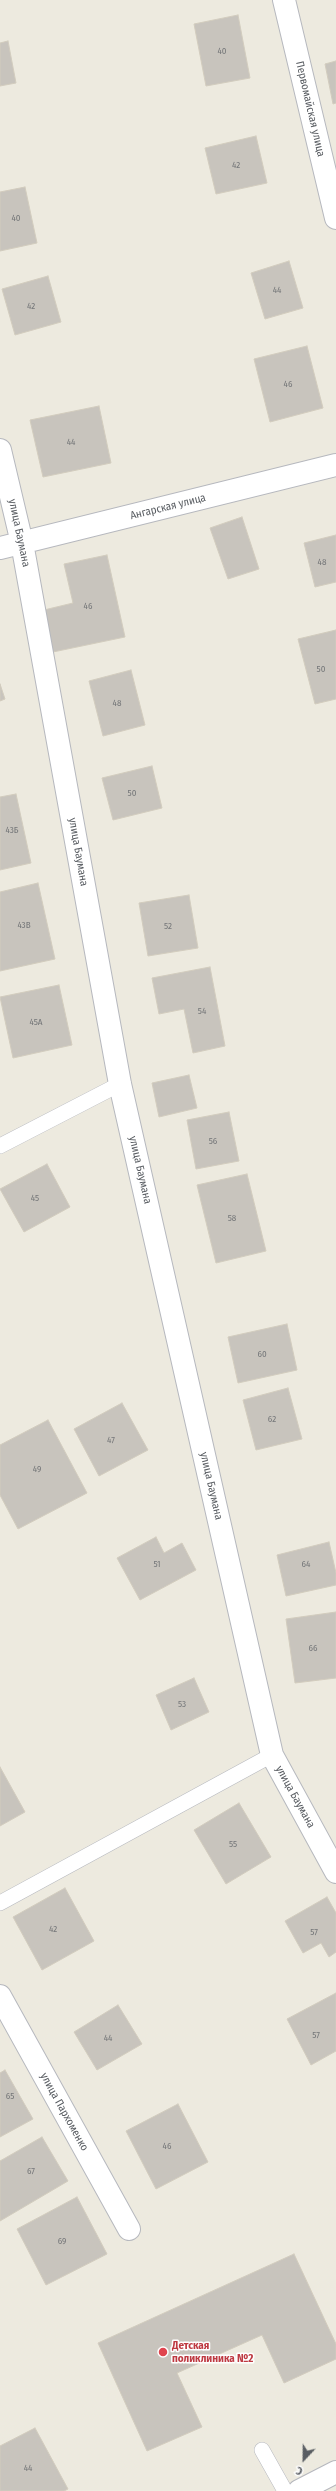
<!DOCTYPE html>
<html>
<head>
<meta charset="utf-8">
<style>
  body { margin:0 }
  #map { position:relative; width:336px; height:2491px; overflow:hidden; background:#edeadf; font-family:"Fira Sans Condensed",sans-serif }
  canvas { display:block }
  .north { position:absolute; left:284px; top:2439px; width:40px; height:40px; -webkit-text-stroke:3px #fff; paint-order:stroke; rotate:202deg; font-size:11px; font-weight:700; line-height:16px; text-align:center; color:#595d62 }
  .north::after { content:''; display:block; margin:auto; width:14px; height:18px; background:#595d62; clip-path:polygon(50% 0,100% 100%,50% 72%,0 100%) }
</style>
</head>
<body>
<div id="map">
<canvas width="336" height="2491"></canvas>
<div class="north">С</div>
</div>
<script>
const g = document.querySelector('canvas').getContext('2d');
g.lineJoin = 'round';
function fillPath(path, color) { g.fillStyle = color; g.fill(path, 'evenodd'); }
const toPath = rows => new Path2D(rows.map(r => 'M' + r).join(''));
function stroke(path, color, width, dash) { g.strokeStyle = color; g.lineWidth = width; g.lineCap = dash ? 'butt' : 'round'; g.setLineDash(dash || []); g.stroke(path); }
function write(font, color, halo, rows, align = 'center') {
  g.font = font + ' "Fira Sans Condensed",sans-serif'; g.lineWidth = 3; g.setLineDash([]); g.textBaseline = 'middle'; g.strokeStyle = halo; g.fillStyle = color; for (const [text, x, y, turn = 0] of rows) {
    g.save(); g.translate(x, y); g.rotate((+turn || 0) * Math.PI / 180); g.textAlign = isNaN(turn) ? turn : align; if (halo) g.strokeText(text, 0, 0); g.fillText(text, 0, 0); g.restore();
  }
}
const building = toPath([
  [238,15,250,78,206,86,194,24,238,15],
  [8,41,16,83,0,86,0,43,8,41],
  [336,61,336,103,333,104,325,64,336,61],
  [256,136,267,183,216,194,205,148,256,136],
  [25,187,37,243,0,251,0,192,25,187],
  [289,261,303,308,265,319,251,273,289,261],
  [48,276,61,322,15,335,2,289,48,276],
  [307,346,323,408,270,422,254,359,307,346],
  [99,406,111,463,43,477,30,420,99,406],
  [242,517,259,569,228,579,210,528,242,517],
  [336,535,336,582,315,587,304,543,336,535],
  [107,555,125,637,53,652,44,610,73,603,64,564,107,555],
  [336,630,336,699,315,704,298,639,336,630],
  [131,670,145,725,103,736,89,681,131,670],
  [0,684,5,699,0,701,0,684],
  [152,766,162,808,113,820,102,778,152,766],
  [16,794,31,863,0,870,0,797,16,794],
  [38,883,55,959,0,971,0,892,38,883],
  [189,895,198,948,148,956,139,903,189,895],
  [210,967,225,1046,193,1053,184,1009,159,1014,152,978,210,967],
  [59,985,72,1045,13,1058,0,997,59,985],
  [189,1075,197,1108,159,1117,152,1083,189,1075],
  [229,1112,239,1161,196,1169,187,1120,229,1112],
  [47,1164,70,1207,24,1232,0,1189,47,1164],
  [247,1174,266,1251,216,1263,197,1185,247,1174],
  [287,1324,297,1370,238,1383,228,1337,287,1324],
  [288,1388,302,1439,256,1450,243,1400,288,1388],
  [122,1403,148,1450,99,1476,74,1429,122,1403],
  [48,1420,87,1493,18,1529,0,1495,0,1445,48,1420],
  [156,1537,164,1553,182,1543,196,1570,140,1600,117,1558,156,1537],
  [329,1542,336,1573,336,1585,286,1596,277,1555,329,1542],
  [336,1612,336,1678,295,1683,286,1619,336,1612],
  [194,1678,209,1712,171,1730,156,1695,194,1678],
  [0,1767,25,1812,0,1826,0,1767],
  [239,1803,271,1857,226,1884,194,1830,239,1803],
  [65,1888,94,1941,42,1970,13,1917,65,1888],
  [327,1897,336,1913,336,1952,329,1957,321,1943,303,1953,285,1921,327,1897],
  [336,1993,336,2051,311,2065,287,2019,336,1993],
  [118,2005,142,2044,97,2070,74,2032,118,2005],
  [5,2070,33,2119,0,2137,0,2073,5,2070],
  [178,2104,208,2162,156,2189,126,2131,178,2104],
  [42,2137,68,2181,0,2221,0,2161,42,2137],
  [77,2197,107,2254,46,2285,17,2229,77,2197],
  [294,2254,336,2344,336,2359,284,2383,262,2335,177,2373,202,2427,147,2451,98,2343,294,2254],
  [35,2428,68,2489,64,2491,0,2491,0,2446,35,2428]
]);
const lane = toPath([
  [0,1146,120,1084],
  [0,1903,272,1755],
  [262,2450,285,2491]
]);
const street = toPath([
  [284,0,336,218],
  [0,450,22,543,120,1084,272,1755,336,1872],
  [0,548,336,465],
  [0,1996,129,2229],
  [299,2491,336,2472]
]);
const markers = [
  [163,2352,5,"#e0444e"]
];
const numberNames = [
  ["40",222,51],
  ["42",236,165],
  ["40",16,218],
  ["44",277,290],
  ["42",31,306],
  ["46",288,384],
  ["44",71,442],
  ["48",322,562],
  ["46",88,606],
  ["50",321,669],
  ["48",117,703],
  ["50",132,793],
  ["43Б",12,830],
  ["43В",24,925],
  ["52",168,926],
  ["54",202,1011],
  ["45А",36,1022],
  ["56",213,1141],
  ["45",35,1198],
  ["58",232,1218],
  ["60",262,1354],
  ["62",272,1419],
  ["47",111,1440],
  ["49",37,1469],
  ["51",157,1564],
  ["64",306,1564],
  ["66",313,1648],
  ["53",182,1704],
  ["55",233,1844],
  ["42",53,1929],
  ["57",314,1932],
  ["57",316,2035],
  ["44",108,2038],
  ["65",10,2096],
  ["46",167,2146],
  ["67",31,2171],
  ["69",62,2241],
  ["44",28,2468]
];
const streetNames = [
  ["Первомайская улица",310,109,77],
  ["Ангарская улица",168,507,-14],
  ["улица Баумана",19,533,78],
  ["улица Баумана",78,852,80],
  ["улица Баумана",140,1170,77],
  ["улица Баумана",211,1486,77],
  ["улица Баумана",295,1797,61],
  ["улица Пархоменко",64,2112,61]
];
const healthNames = [
  ["Детская",172,2346],
  ["поликлиника №2",172,2359]
];
fillPath(building, '#c8c4bd');
stroke(building, '#d2ccbe', 1);
stroke(lane, '#b6b8be', 16);
stroke(street, '#b6b8be', 24);
stroke(lane, '#fff', 15);
stroke(street, '#fff', 22);
for (const [x, y, r, color] of markers) { const dot = new Path2D(); dot.arc(x, y, r, 0, 2 * Math.PI); g.fillStyle = color; g.fill(dot); stroke(dot, '#fff', 1.5); }
write('9px', '#757779', null, numberNames);
write('11px', '#595d62', '#fff', streetNames);
write('bold 11px', '#be3a42', '#fff', healthNames, 'left');
</script>
</body>
</html>
